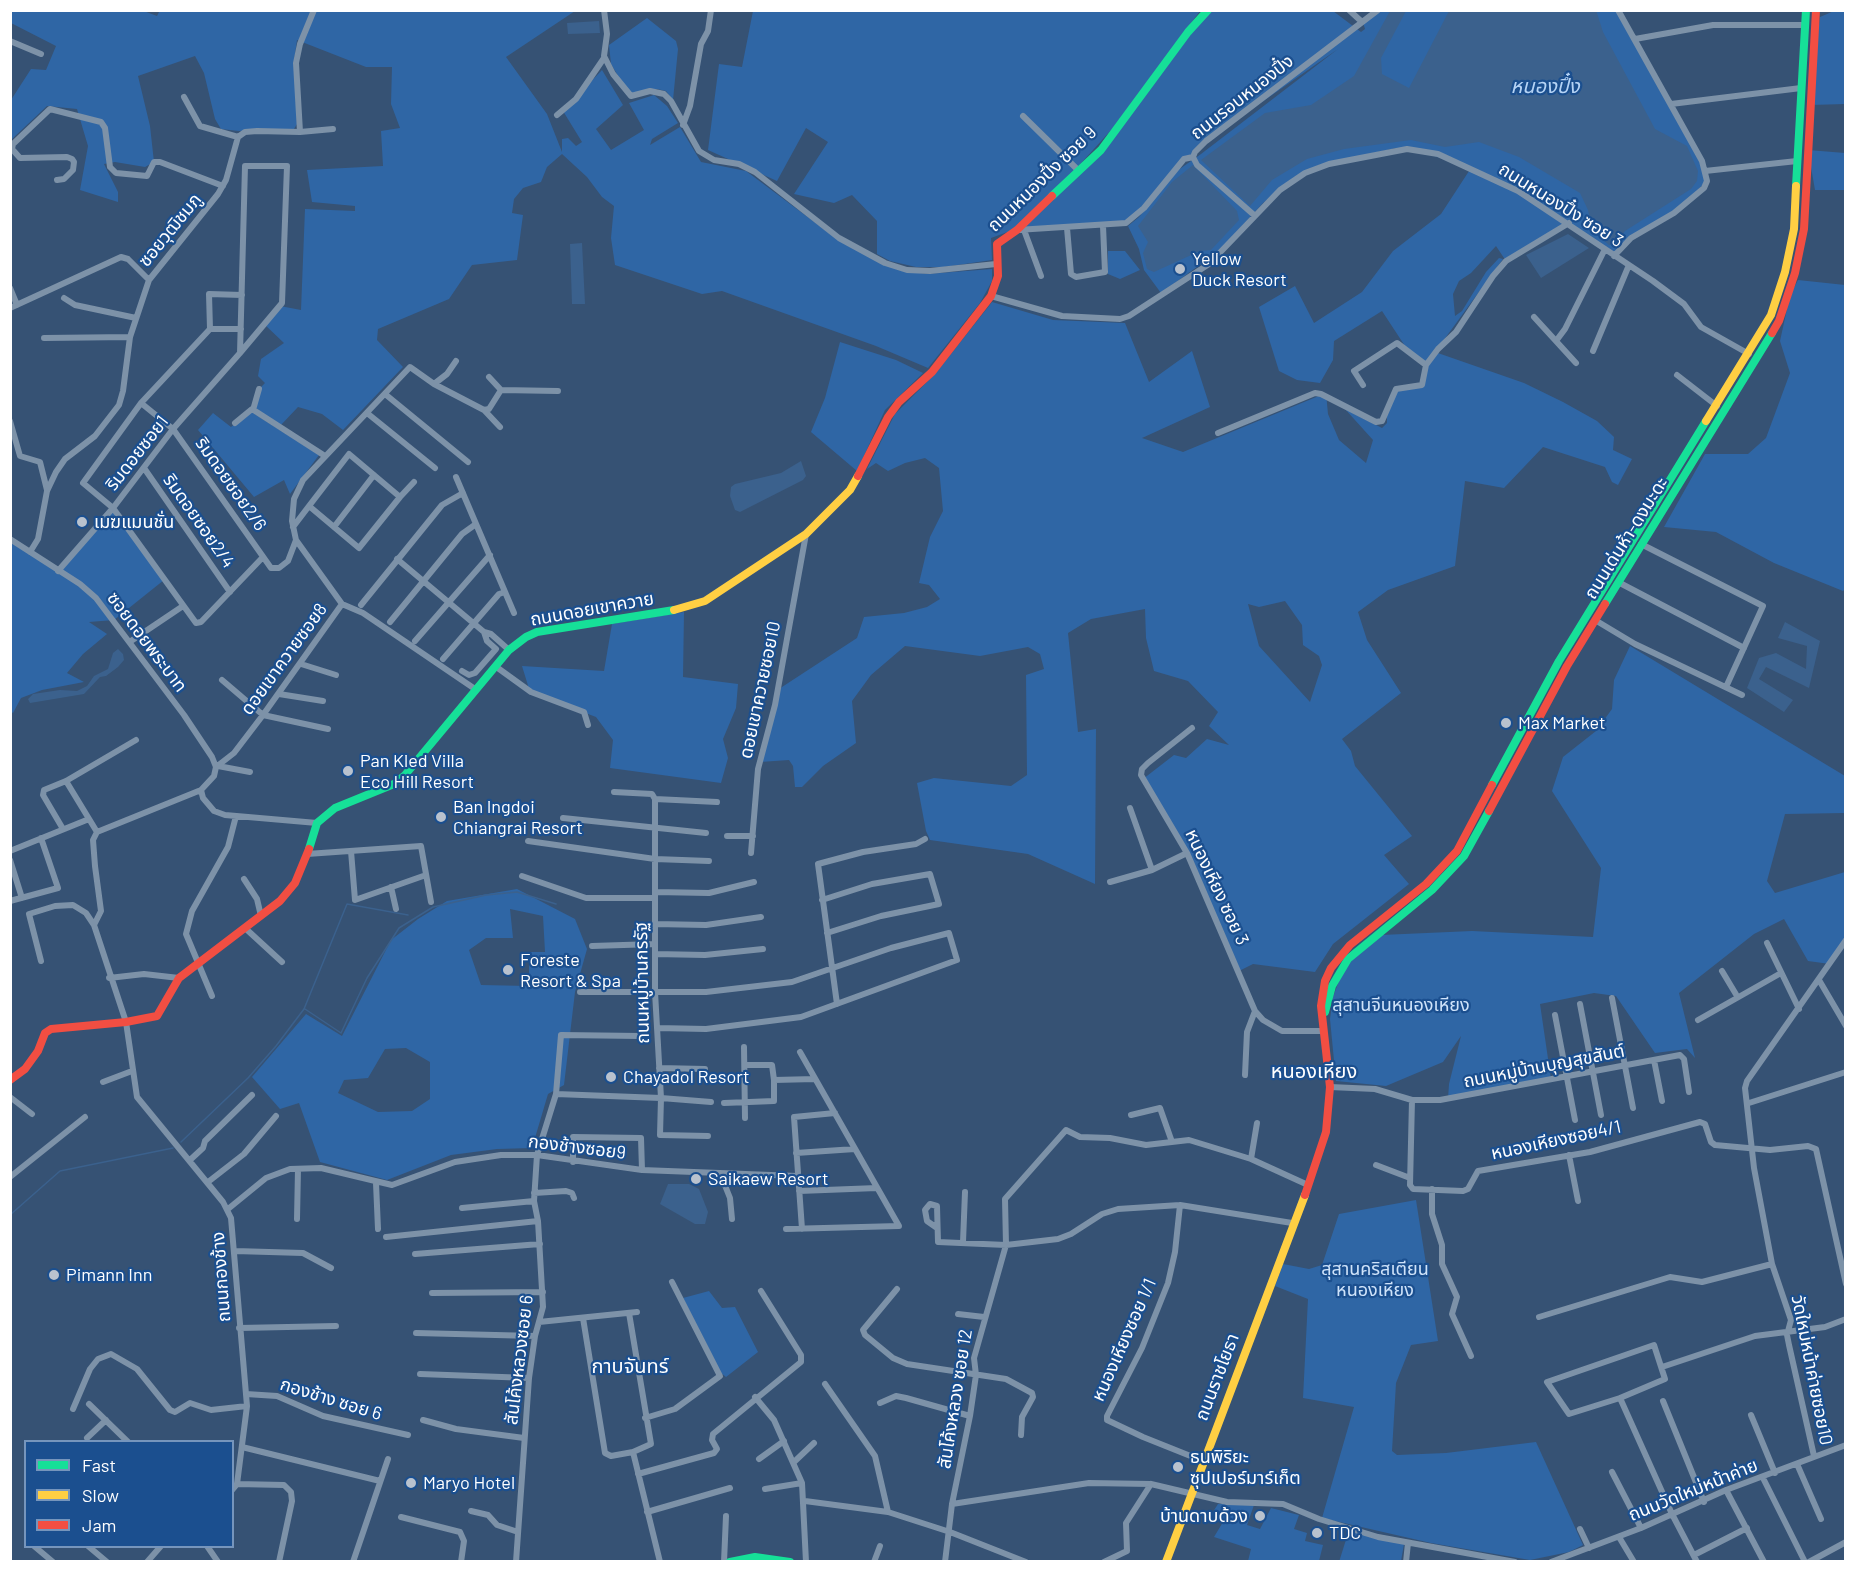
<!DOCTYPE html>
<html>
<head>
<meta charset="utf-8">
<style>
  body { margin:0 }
  #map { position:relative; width:1856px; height:1572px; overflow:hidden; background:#365274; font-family:Barlow,sans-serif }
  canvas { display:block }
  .frame { position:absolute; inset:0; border:12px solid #fff; pointer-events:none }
  .legend { position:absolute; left:24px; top:1440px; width:210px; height:108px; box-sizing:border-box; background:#1b4f8f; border:2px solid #7695bc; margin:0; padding:8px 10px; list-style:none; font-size:18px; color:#fff }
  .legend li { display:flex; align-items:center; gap:12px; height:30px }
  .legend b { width:30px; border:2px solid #7695bc }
</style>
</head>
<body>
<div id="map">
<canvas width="1856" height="1572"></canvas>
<div class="frame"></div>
<ul class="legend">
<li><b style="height:8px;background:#16e098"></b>Fast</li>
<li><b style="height:8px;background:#ffcf43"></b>Slow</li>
<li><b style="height:8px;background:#f24e42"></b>Jam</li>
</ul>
</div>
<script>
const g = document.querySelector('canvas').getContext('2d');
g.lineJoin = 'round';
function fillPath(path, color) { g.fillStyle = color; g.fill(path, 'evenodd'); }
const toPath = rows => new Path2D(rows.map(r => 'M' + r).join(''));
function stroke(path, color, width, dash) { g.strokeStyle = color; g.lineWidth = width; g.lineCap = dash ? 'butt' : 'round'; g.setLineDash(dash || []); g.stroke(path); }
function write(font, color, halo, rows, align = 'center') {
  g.font = font + ' Barlow,"Noto Sans Thai",sans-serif'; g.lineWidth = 4.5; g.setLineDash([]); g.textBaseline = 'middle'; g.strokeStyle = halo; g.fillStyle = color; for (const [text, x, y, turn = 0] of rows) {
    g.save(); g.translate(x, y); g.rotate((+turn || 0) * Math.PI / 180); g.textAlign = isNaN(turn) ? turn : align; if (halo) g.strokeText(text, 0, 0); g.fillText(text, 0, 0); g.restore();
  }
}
const green = toPath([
  [141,10,157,16,160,10,575,11,506,57,547,114,562,152,562,139,568,138,576,146,582,142,563,111,602,70,623,105,596,129,611,150,644,130,629,103,654,95,667,106,678,123,652,139,650,145,680,127,701,162,746,171,833,236,898,270,927,274,992,269,992,281,980,303,928,368,876,346,722,291,702,294,615,265,611,238,614,206,602,197,587,177,562,154,547,167,541,182,523,188,514,199,512,213,523,215,517,260,472,265,449,299,378,329,377,340,403,367,343,430,322,414,298,407,280,426,253,410,259,389,265,383,258,376,261,359,284,343,264,324,280,306,301,310,305,209,355,211,355,206,312,202,307,170,383,166,381,131,400,128,391,104,392,67,366,67,297,40,294,61,297,124,294,129,239,131,221,129,215,119,204,73,195,56,138,76,150,126,154,162,145,167,115,162,104,164,118,192,118,202,80,190,88,146,77,109,47,106,11,140,11,100,31,69,46,70,56,46,11,23,11,11],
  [753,11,1200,11,1112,129,1064,182,1013,230,991,238,992,260,944,267,916,267,890,261,877,254,877,221,852,195,834,203,794,194,828,142,806,128,777,181,708,150,719,64,742,67],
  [1208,11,1333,11,1361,32,1365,29,1362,19,1374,11,1617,11,1710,176,1704,164,1707,181,1678,209,1635,236,1614,256,1569,224,1506,261,1496,246,1471,273,1459,281,1453,294,1455,316,1462,311,1486,272,1499,258,1503,259,1435,352,1524,383,1563,402,1597,421,1614,437,1613,450,1632,459,1618,485,1612,482,1605,467,1543,447,1504,488,1465,481,1455,566,1388,590,1358,612,1367,640,1401,693,1342,739,1351,751,1355,766,1412,836,1384,855,1409,884,1333,944,1315,972,1253,964,1239,971,1184,849,1143,779,1174,755,1186,758,1207,739,1229,745,1209,726,1218,712,1188,681,1154,671,1146,638,1145,609,1091,619,1068,633,1078,732,1096,729,1095,884,1028,854,930,840,926,831,917,783,934,778,1011,786,1027,775,1026,675,1044,669,1040,654,1028,647,980,656,905,646,871,675,852,701,856,743,823,766,802,787,795,787,793,766,789,760,760,762,777,692,782,687,857,638,864,617,904,613,927,607,940,599,929,585,919,583,930,537,943,511,939,468,925,458,905,463,888,471,876,463,867,469,895,414,936,373,992,302,1053,320,1125,323,1149,382,1192,351,1210,407,1142,438,1183,452,1326,393,1328,414,1339,440,1366,463,1373,440,1345,409,1382,428,1387,423,1387,413,1396,389,1422,385,1425,364,1405,346,1382,311,1334,341,1333,360,1320,383,1297,380,1279,371,1259,307,1295,286,1314,323,1362,292,1393,251,1441,214,1471,168,1422,152,1396,148,1319,165,1296,176,1263,203,1219,251,1161,293,1144,270,1139,249,1128,226,1139,217,1165,185,1126,223,1017,230,1101,150],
  [1338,49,1201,154,1174,173,1206,141],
  [1285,601,1302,625,1303,645,1319,656,1322,665,1310,702,1259,646,1248,604,1259,607],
  [1834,11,1845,11,1845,104,1810,105,1820,17],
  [647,18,676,41,678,49,673,100,666,91,657,89,633,94,627,91,611,64,609,45],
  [1808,150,1845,153,1845,209,1844,190,1815,190],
  [1108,251,1125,251,1140,270,1120,279,1108,274],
  [1798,280,1845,285,1845,589,1843,591,1774,563,1716,532,1664,527,1705,454,1748,454,1766,438,1790,373,1780,341,1787,309,1784,307],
  [840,342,896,360,923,373,885,410,857,471,811,432,825,398],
  [250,411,319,455,290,494,284,480,254,497,198,430,213,413,231,427],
  [113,508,164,580,114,620,89,622,107,634,83,654,67,673,84,682,42,690,21,698,13,713,10,711,10,539,59,570],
  [684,612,683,677,738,684,736,708,723,739,728,758,721,783,610,768,613,740,596,717,530,692,522,666,604,671,612,624],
  [1630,646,1845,776,1845,813,1785,814,1767,881,1775,893,1845,872,1845,940,1830,964,1808,961,1784,919,1754,934,1679,993,1695,1058,1687,1049,1655,1053,1616,996,1594,993,1540,1004,1551,1079,1448,1099,1449,1084,1461,1036,1443,1062,1386,1086,1336,1081,1330,1019,1333,997,1340,978,1354,957,1381,935,1472,931,1593,937,1601,868,1552,791,1563,757,1596,731,1612,709,1614,680],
  [517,889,575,919,587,949,575,992,564,1085,548,1094,532,1148,497,1149,451,1155,387,1180,320,1162,299,1103,280,1109,252,1077,306,1014,342,1036,391,940,418,919,447,901],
  [510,909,543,916,545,952,529,952,529,986,481,985,469,950,486,938,513,938],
  [406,1048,430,1062,430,1099,412,1111,378,1112,338,1093,344,1080,368,1078,385,1049],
  [1416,1200,1438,1341,1411,1345,1396,1383,1392,1451,1397,1455,1446,1453,1536,1442,1583,1545,1569,1552,1530,1560,1431,1543,1322,1518,1354,1407,1303,1398,1308,1299,1275,1286,1283,1264,1309,1269,1322,1265,1339,1214],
  [709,1291,722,1308,735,1307,758,1352,726,1377,721,1373,683,1298],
  [1218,1504,1254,1505,1247,1525,1260,1529,1271,1508,1299,1515,1294,1529,1307,1533,1305,1541,1323,1545,1319,1561,1248,1561,1251,1549,1214,1537,1223,1522,1222,1519,1211,1515],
  [1349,1530,1404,1544,1401,1561,1339,1562]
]);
const water = toPath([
  [1596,10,1603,32,1655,129,1687,146,1698,171,1697,181,1691,189,1625,231,1616,243,1609,245,1593,231,1588,210,1580,193,1519,157,1479,142,1445,147,1411,140,1344,149,1307,159,1272,180,1250,206,1201,160,1265,113,1311,105,1354,76,1390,11,1406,11,1381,58,1382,74,1409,88,1449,11],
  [599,21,600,33,568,34,567,23],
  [1193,165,1237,211,1239,220,1211,250,1200,251,1154,272,1147,269,1143,253,1148,242,1138,226,1172,182],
  [1568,234,1589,248,1541,278,1526,255],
  [582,243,585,304,572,304,570,244],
  [801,461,806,476,803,480,740,512,735,510,730,496,731,487,735,484,781,473],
  [1785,622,1820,641,1809,688,1766,667,1759,679,1793,700,1784,712,1747,688,1759,658,1776,653,1806,669,1807,646,1778,638],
  [118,649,123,654,124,660,118,667,106,676,100,677,84,694,30,703,28,699,33,694,60,690,77,691,87,686,94,676,108,669,113,653],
  [668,1184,689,1184,699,1189,708,1212,705,1224,695,1224,660,1204]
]);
const stream = toPath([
  [305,1009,341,1033,367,978,399,928,433,907,486,895,517,892,556,904],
  [181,1142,248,1078,276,1046,304,1009,347,904,408,915],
  [10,1215,60,1171,173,1148]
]);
const street = toPath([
  [604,10,607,34,604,56,613,74,631,96,650,91,664,94,671,101,699,151,714,160,739,164,755,172,839,238,885,263,907,270,930,271,996,264],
  [1349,10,1362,22],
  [1635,39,1713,25,1805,25],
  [10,41,41,54],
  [184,97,200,126,238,137],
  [1671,104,1801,88],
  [557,115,576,99,604,58],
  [1023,116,1079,171],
  [683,125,690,106,701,44,708,31,711,10],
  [300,132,296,63,300,44,314,10],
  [1705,171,1797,161],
  [57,180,64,179,73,170,74,162,72,159,67,157,20,158,12,149,13,144,50,109,101,122,105,128,110,167,116,173,147,176,154,162,160,162,223,186],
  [1254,215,1197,165,1193,157,1195,152,1206,141,1378,10],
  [1067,228,1071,274,1076,277,1105,272,1103,226],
  [1017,230,1126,223,1144,208,1184,159,1193,157],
  [1024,230,1041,276],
  [1614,256,1631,238,1674,213,1704,188,1707,181,1702,161,1618,10],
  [10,288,17,305],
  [242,295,209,294,210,329,141,403,83,483,113,508,196,623,201,622,263,557],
  [991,296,1062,316,1120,319,1129,316,1209,264,1280,190,1305,173,1329,164,1407,149,1438,154,1518,191,1653,281,1684,304,1701,327,1749,354],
  [64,298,75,305,136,318],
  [10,308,121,257,128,259,149,280],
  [1534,317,1576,363],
  [210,329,241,329],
  [44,338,130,337],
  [1556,341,1565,329,1605,249],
  [1593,351,1629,265],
  [1677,375,1717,406],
  [489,377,501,390,558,391],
  [434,384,447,374,456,361],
  [1363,385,1354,371,1397,343,1426,365],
  [385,394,468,462],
  [141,403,173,429,271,568,279,568,288,561,296,540],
  [253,410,259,389],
  [484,410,500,427],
  [367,413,435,468],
  [10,421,20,456,40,462,47,490],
  [235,423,252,409,325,456],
  [1218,433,1315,393,1321,394,1376,422,1382,421,1396,389,1422,385,1426,365,1438,349,1456,332,1493,276,1506,261,1569,223],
  [144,468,230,592],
  [456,477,514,613],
  [400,497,414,482],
  [293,527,309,506,349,454,400,497,359,548,309,506],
  [334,527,374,475],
  [10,539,80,584,96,598,184,715,212,757,216,767,214,776,201,790,97,832,93,840,95,866,101,911,94,925,126,1022,137,1097,223,1202,231,1218,247,1406,237,1484,232,1490],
  [1641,544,1763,606,1726,687],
  [30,552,38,539,47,491,56,472,65,459,95,436,119,405,123,391,130,337,149,280,218,194,226,180,238,137,245,132,257,131,300,132,333,129],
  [397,559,484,632,491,634,509,650],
  [58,571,113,508,173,429,240,353,282,303,287,166,245,166,240,353],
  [1618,582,1744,648],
  [342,604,296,540,292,521,294,499,303,480,410,367,434,384,484,410,489,409,501,390],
  [342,604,363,613,475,689],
  [361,605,442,505,463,493],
  [1595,620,1635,644,1742,695],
  [390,622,462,534,476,524],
  [131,641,183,606],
  [415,641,490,555],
  [443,659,499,594,505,592],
  [301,664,336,675],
  [495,666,531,692,584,712,588,725],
  [462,671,469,675,475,673,496,649,487,641,484,632],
  [222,680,263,715,328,729],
  [279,694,323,701],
  [1192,728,1148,763,1142,769,1141,775,1187,853,1255,1011,1263,1020,1282,1031,1324,1031],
  [218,766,250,772],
  [216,767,234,753,263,715,342,604],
  [66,781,97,832],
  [201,790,203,798,214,811,225,815,317,823],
  [614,792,652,794,655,799,717,802],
  [1130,808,1152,870],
  [563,818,706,833],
  [63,829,43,795,44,790,66,781,136,740],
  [727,836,753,836],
  [528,841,655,859,709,861],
  [10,851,89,819],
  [351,851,355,900,426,875],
  [751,853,758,769,775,705,806,534],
  [307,854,421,846,431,902],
  [10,860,22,898],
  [522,876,586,898,655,898],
  [244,879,257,899,261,916],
  [1110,882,1152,870,1187,853],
  [391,887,396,909],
  [655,892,709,893,754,882],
  [822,900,872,884,930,874,939,904,881,916,827,933],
  [10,901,58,888,41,838],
  [655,924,706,925,761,917],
  [245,928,282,962],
  [1767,943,1799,1009],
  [592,946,655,944],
  [655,954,705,955,763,949],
  [41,961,29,914,55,906,73,905,86,913,94,925],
  [1722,971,1737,996],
  [109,978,144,974,179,978],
  [1819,980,1846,1026],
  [580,992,706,992,792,982,891,948,949,933,957,960,801,1017,706,1029,657,1028],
  [212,996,186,934,192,911,228,847,236,816],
  [1612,998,1633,1108],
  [837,1004,818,864,863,852,916,844,925,839],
  [1580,1004,1601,1115],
  [1555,1015,1575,1120],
  [1698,1020,1781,973],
  [744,1047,745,1118],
  [1654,1060,1662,1101],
  [746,1065,772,1065,774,1080],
  [659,1068,705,1069],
  [1245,1075,1247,1032,1255,1011],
  [103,1082,132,1071],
  [1330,1087,1375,1089,1412,1100,1440,1100,1680,1055,1684,1059,1689,1092],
  [556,1094,661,1098,655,992,655,799],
  [10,1097,32,1114],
  [1412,1100,1410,1185,1413,1189,1463,1191,1468,1189,1478,1171,1590,1152,1700,1122,1705,1124,1711,1142,1715,1145,1770,1150,1808,1146,1816,1149,1846,1284],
  [724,1103,774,1101,774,1080,815,1079],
  [1749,1103,1846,1072],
  [1131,1115,1160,1108,1172,1142],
  [708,1136,660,1135,661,1098,711,1102],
  [796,1153,855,1149],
  [1569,1155,1578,1201],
  [1251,1159,1257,1123],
  [190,1160,203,1148,205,1141,252,1095],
  [573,1162,573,1137,641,1138,642,1170],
  [1376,1165,1410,1178],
  [720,1173,730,1198,732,1219],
  [10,1177,85,1117],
  [208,1182,244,1154,276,1116],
  [376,1183,378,1229],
  [1432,1189,1432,1214,1442,1245,1442,1264,1457,1297,1452,1314,1471,1356],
  [799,1191,877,1188],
  [534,1193,566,1191,572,1193,574,1198],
  [1180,1205,1175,1252,1168,1283,1142,1348,1107,1416,1107,1420,1143,1437,1203,1461],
  [462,1208,534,1201],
  [228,1209,266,1178,290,1169,321,1168,392,1185,455,1162,501,1155,537,1155,642,1170,797,1176],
  [297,1219,298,1169],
  [937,1228,927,1221,925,1210,930,1204,937,1206,938,1242,1006,1245,1058,1239,1071,1234,1102,1214,1118,1209,1180,1205,1292,1223],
  [786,1229,899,1226,800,1052],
  [802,1229,794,1117,835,1113],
  [386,1237,538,1221],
  [963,1242,965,1192],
  [235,1251,303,1253,331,1268],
  [415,1254,540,1244],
  [897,1289,863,1330,865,1335,893,1358,907,1364,1006,1379,1032,1393,1033,1397,1022,1417,1021,1435],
  [432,1293,543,1292],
  [958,1314,984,1317],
  [1539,1317,1670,1277,1702,1282,1772,1264],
  [583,1318,605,1453,611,1456,633,1452,651,1444,629,1313],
  [539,1322,637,1312],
  [239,1328,336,1326],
  [416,1333,535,1336],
  [1662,1367,1755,1336,1825,1327,1846,1319],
  [420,1374,529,1378],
  [825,1384,875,1456,888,1512],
  [246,1394,277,1396,323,1416,408,1435],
  [755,1397,774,1420,802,1483,806,1562],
  [1620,1398,1569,1414,1547,1382,1654,1345,1665,1379,1620,1398,1672,1514,1697,1562],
  [1663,1401,1704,1502],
  [880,1403,896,1396,906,1398,970,1416],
  [89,1404,128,1442],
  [73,1409,90,1369,98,1359,111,1354,137,1369,170,1410,175,1412,190,1403,211,1410,247,1406],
  [1751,1415,1775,1473],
  [645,1418,675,1409,720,1376,672,1282],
  [423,1420,456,1429,524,1438],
  [87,1438,106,1420],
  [242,1447,380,1481],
  [633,1452,660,1562],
  [1814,1456,1789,1345,1787,1335,1791,1320,1772,1264,1754,1168,1745,1088,1747,1081,1846,940],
  [759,1459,784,1441],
  [794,1462,814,1443],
  [1797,1464,1821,1519],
  [1612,1472,1641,1528],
  [638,1474,714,1453,717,1449,712,1440,713,1434,801,1362,801,1355,761,1291],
  [1763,1478,1805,1562],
  [237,1484,284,1485,291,1492,292,1501,279,1562],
  [765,1489,802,1483],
  [1726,1490,1764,1562],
  [805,1501,888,1512,950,1532,1026,1562],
  [952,1504,1089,1483,1151,1484,1227,1502,1283,1504,1319,1519,1378,1537,1515,1562],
  [471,1511,488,1515,497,1525,518,1532],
  [647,1512,730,1488],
  [401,1517,460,1532,464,1541,461,1562],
  [1580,1529,1589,1548],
  [1619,1537,1634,1562],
  [34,1546,53,1562],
  [88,1546,107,1562],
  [207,1546,218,1562],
  [1694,1555,1747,1528],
  [147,1562,161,1546],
  [353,1562,388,1459],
  [516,1562,529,1378,535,1336,543,1307,538,1221,534,1201,537,1155,556,1094,561,1035,640,1036,641,1032],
  [724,1562,726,1516],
  [874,1562,880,1546],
  [945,1562,952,1504,970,1416,976,1375,974,1358,1006,1245,1005,1199,1066,1130,1080,1137,1110,1138,1146,1145,1189,1140,1251,1159,1308,1185],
  [1104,1562,1127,1551,1126,1523,1151,1484],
  [1406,1562,1408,1543],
  [1551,1562,1641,1528,1726,1490,1846,1445],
  [1809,1562,1846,1542]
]);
const fast = toPath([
  [1796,186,1806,10],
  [1052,196,1101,150,1188,32,1208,10],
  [1605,604,1772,333],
  [1492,785,1559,661,1706,421],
  [309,849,317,823,335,808,394,784,405,775,509,650,526,637,537,632,674,610],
  [1325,1012,1332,986,1348,959,1432,890,1464,856,1489,811],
  [730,1562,755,1557,790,1562]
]);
const slow = toPath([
  [1706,421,1771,315,1785,272,1794,229,1796,186],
  [674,610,705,601,806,534,850,490,858,476],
  [1166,1562,1305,1195]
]);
const jam = toPath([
  [1772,333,1779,321,1795,273,1804,229,1816,10],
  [858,476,888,417,899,402,932,372,991,296,998,276,997,244,1017,230,1052,196],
  [1489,811,1567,666,1605,604],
  [10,1080,25,1069,38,1051,45,1033,51,1029,126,1022,157,1016,179,978,280,901,295,883,309,849],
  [1305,1195,1326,1132,1330,1087,1321,1006,1325,981,1331,968,1350,945,1426,884,1457,851,1492,785]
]);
const markers = [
  [1180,269,6,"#b9c2ce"],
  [82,522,6,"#b9c2ce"],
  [1506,723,6,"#b9c2ce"],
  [348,771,6,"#b9c2ce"],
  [441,817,6,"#b9c2ce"],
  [508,970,6,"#b9c2ce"],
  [611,1077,6,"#b9c2ce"],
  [696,1179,6,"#b9c2ce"],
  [54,1275,6,"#b9c2ce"],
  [1178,1467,6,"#b9c2ce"],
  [411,1483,6,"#b9c2ce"],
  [1260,1516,6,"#b9c2ce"],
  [1317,1533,6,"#b9c2ce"]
];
const streetNames = [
  ["ถนนรอบหนองปึ๋ง",1242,97,-38],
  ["ถนนหนองปึ๋ง ซอย 9",1042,179,-44],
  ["ถนนหนองปึ๋ง ซอย 3",1561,205,32],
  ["ซอยวุฒิชมภู",170,230,-51],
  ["ริมดอยซอย1",137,453,-52],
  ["ริมดอยซอย2/6",231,484,55],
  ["ริมดอยซอย2/4",199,521,55],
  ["ถนนเด่นห้า-ดงมะดะ",1626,538,-58],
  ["ถนนดอยเขาควาย",592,609,-10],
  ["ซอยดอยพระบาท",147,642,53],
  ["ดอยเขาควายซอย8",284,659,-54],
  ["ดอยเขาควายซอย10",760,690,-78],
  ["หนองเหียง ซอย 3",1217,887,65],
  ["ถนนหมู่บ้านกรรัฐ",642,983,-91],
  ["ถนนหมู่บ้านบุญสุขสันต์",1544,1066,-11],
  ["หนองเหียงซอย4/1",1556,1140,-12],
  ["กองช้างซอย9",577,1147,7],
  ["ถนนกองช้าง",221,1277,-94],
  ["หนองเหียงซอย 1/1",1124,1340,-66],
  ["สันโค้งหลวงซอย 6",519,1360,-83],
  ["วัดใหม่หน้าค่ายซอย10",1812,1370,79],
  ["ถนนราชโยธา",1217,1377,-69],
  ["กองช้าง ซอย 6",331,1399,17],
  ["สันโค้งหลวง ซอย 12",955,1399,-81],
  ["ถนนวัดใหม่หน้าค่าย",1693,1490,-22]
];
const poiNames = [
  ["Yellow",1192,259],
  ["Duck Resort",1192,280],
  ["เมฆแมนชั่น",94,522],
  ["Max Market",1518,723],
  ["Pan Kled Villa",360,761],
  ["Eco Hill Resort",360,782],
  ["Ban Ingdoi",453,807],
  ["Chiangrai Resort",453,828],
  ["Foreste",520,960],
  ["Resort & Spa",520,981],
  ["Chayadol Resort",623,1077],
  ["Saikaew Resort",708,1179],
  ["Pimann Inn",66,1275],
  ["ธนพิริยะ",1190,1457],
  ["ซุปเปอร์มาร์เก็ต",1190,1478],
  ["Maryo Hotel",423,1483],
  ["บ้านดาบด้วง",1248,1516,"right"],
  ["TDC",1329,1533]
];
const parkNames = [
  ["สุสานจีนหนองเหียง",1401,1005],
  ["สุสานคริสเตียน",1375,1269],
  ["หนองเหียง",1375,1290]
];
const waterNames = [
  ["หนองปึ๋ง",1545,86]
];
const neighbourhoodNames = [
  ["หนองเหียง",1314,1071],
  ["กาบจันทร์",630,1366]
];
fillPath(green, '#2f66a5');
fillPath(water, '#3b618d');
stroke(stream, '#3b618d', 1.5);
stroke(street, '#7d92a8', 6);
stroke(fast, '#16e098', 8);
stroke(slow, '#ffcf43', 8);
stroke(jam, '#f24e42', 8);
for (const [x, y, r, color] of markers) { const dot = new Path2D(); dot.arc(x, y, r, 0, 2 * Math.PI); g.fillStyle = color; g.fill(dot); stroke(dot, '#1b4f8f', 2); }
write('18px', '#fff', '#1b4f8f', streetNames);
write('18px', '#fff', '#1b4f8f', poiNames, 'left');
write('18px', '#cfe3fa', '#1b4f8f', parkNames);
write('italic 20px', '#b5d3f5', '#1b4f8f', waterNames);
write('20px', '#fff', '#1b4f8f', neighbourhoodNames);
</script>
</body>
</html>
